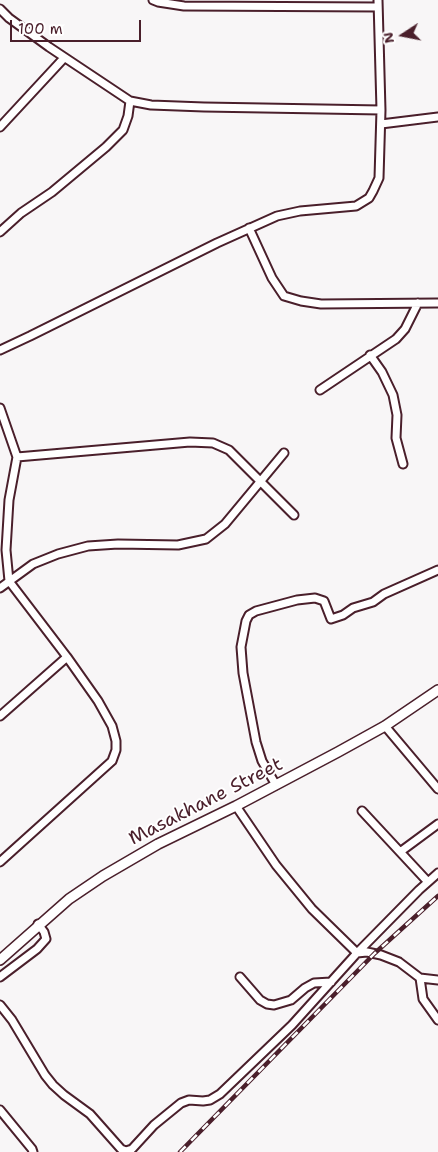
<!DOCTYPE html>
<html>
<head>
<meta charset="utf-8">
<style>
  body { margin:0 }
  #map { position:relative; width:438px; height:1152px; overflow:hidden; background:#f8f6f7; font-family:"Shantell Sans",sans-serif }
  canvas { display:block }
  .north { position:absolute; left:378px; top:10px; width:50px; height:50px; -webkit-text-stroke:4px #fff; paint-order:stroke; rotate:259deg; font-size:14px; font-weight:700; line-height:20px; text-align:center; color:#4a1f2b }
  .north::after { content:''; display:block; margin:auto; width:18px; height:22px; background:#4a1f2b; clip-path:polygon(50% 0,100% 100%,50% 72%,0 100%) }
  .scale { position:absolute; left:10px; top:20px; width:131px; height:22px; box-sizing:border-box; border:2px solid #4a1f2b; border-top:0; padding-left:6px; font-size:15px; line-height:18px; white-space:nowrap; color:#4a1f2b; -webkit-text-stroke:4px #fff; paint-order:stroke }
</style>
</head>
<body>
<div id="map">
<canvas width="438" height="1152"></canvas>
<div class="north">N</div>
<div class="scale">100 m</div>
</div>
<script>
const g = document.querySelector('canvas').getContext('2d');
g.lineJoin = 'round';
const toPath = rows => new Path2D(rows.map(r => 'M' + r).join(''));
function stroke(path, color, width, dash) { g.strokeStyle = color; g.lineWidth = width; g.lineCap = dash ? 'butt' : 'round'; g.setLineDash(dash || []); g.stroke(path); }
function write(font, color, halo, rows, align = 'center') {
  g.font = font + ' "Shantell Sans",sans-serif'; g.lineWidth = 4; g.setLineDash([]); g.textBaseline = 'middle'; g.strokeStyle = halo; g.fillStyle = color; for (const [text, x, y, turn = 0] of rows) {
    g.save(); g.translate(x, y); g.rotate((+turn || 0) * Math.PI / 180); g.textAlign = isNaN(turn) ? turn : align; if (halo) g.strokeText(text, 0, 0); g.fillText(text, 0, 0); g.restore();
  }
}
const minor = toPath([
  [153,0,158,2,184,6,378,7],
  [0,9,9,18,49,47,130,101,151,105,204,107,381,110],
  [381,124,438,117],
  [0,127,64,58],
  [249,228,272,278,284,296,301,301,321,304,437,303],
  [0,232,21,213,52,192,106,147,123,130,128,116,130,101],
  [0,350,30,336,217,243,277,216,300,211,356,206,369,198,373,191,379,178,381,110,378,0],
  [370,355,382,372,393,395,397,415,396,438,403,464],
  [320,390,396,339,405,329,418,303],
  [0,408,17,457,9,500,6,550,9,581,67,657,98,701,112,726,116,741,116,750,112,761,0,862],
  [17,457,190,442,213,443,229,450,294,515],
  [0,588,33,564,58,554,88,546,118,544,178,545,206,539,225,524,284,453],
  [0,716,67,657],
  [385,726,438,789],
  [276,785,262,761,256,742,243,673,241,647,246,621,249,615,256,611,297,600,315,598,324,601,331,619,343,615,353,608,373,602,384,594,438,570],
  [236,806,276,865,312,909,357,953,367,952,381,955,399,962,420,978,438,980],
  [362,811,428,882],
  [400,852,438,824],
  [0,977,37,949,46,939,44,932,38,924],
  [240,977,260,1000,267,1004,274,1005,291,1000,305,988,314,983,331,982],
  [420,978,423,999,438,1020],
  [0,1005,12,1020,45,1075,53,1085,64,1095,90,1114,121,1149,126,1151,132,1149,154,1125,181,1103,189,1100,203,1101,210,1100,220,1094,292,1025,357,953,419,890,438,873],
  [0,1110,32,1149,33,1152]
]);
const tertiary = toPath([
  [0,960,69,899,103,876,158,844,236,806,338,752,385,726,438,690]
]);
const rail = toPath([
  [180,1152,375,953,438,896]
]);
const streetNames = [
  ["Masakhane Street",206,802,-27]
];
stroke(minor, '#4a1f2b', 11);
stroke(tertiary, '#4a1f2b', 12);
stroke(minor, '#fff', 7);
stroke(tertiary, '#fff', 9);
stroke(rail, '#4a1f2b', 4.5);
stroke(rail, '#fff', 2.5, [8]);
write('19px', '#4a1f2b', '#fff', streetNames);
</script>
</body>
</html>
